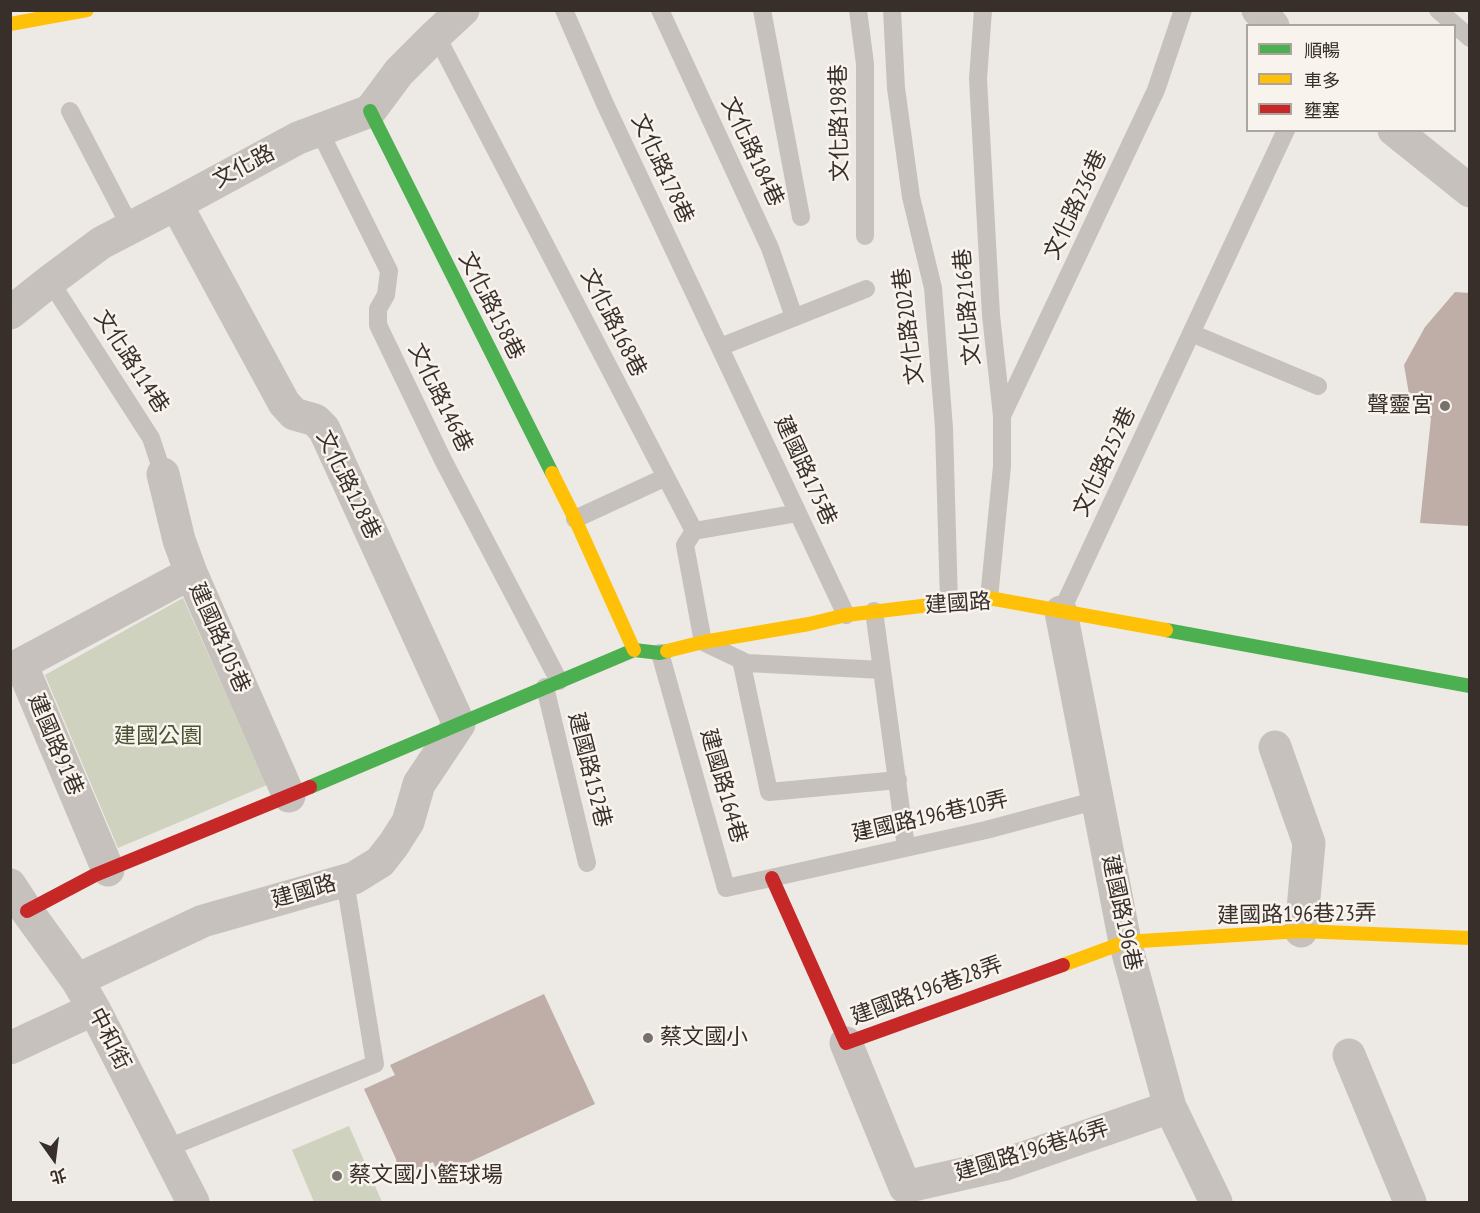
<!DOCTYPE html>
<html>
<head>
<meta charset="utf-8">
<style>
  body { margin:0 }
  #map { position:relative; width:1480px; height:1213px; overflow:hidden; background:#ede9e4; font-family:"PT Sans Narrow","Noto Sans TC",sans-serif }
  canvas { display:block }
  .frame { position:absolute; inset:0; border:12px solid #382f2b; pointer-events:none }
  .legend { position:absolute; left:1246px; top:24px; width:210px; height:108px; box-sizing:border-box; background:#f9f3ed; border:2px solid #aca59f; margin:0; padding:8px 10px; list-style:none; font-size:18px; color:#382f2b }
  .legend li { display:flex; align-items:center; gap:12px; height:30px }
  .legend b { width:30px; border:2px solid #aca59f }
  .north { position:absolute; left:24px; top:1129px; width:60px; height:60px; -webkit-text-stroke:4px #f9f3ed; paint-order:stroke; rotate:166deg; font-size:16px; font-weight:700; line-height:24px; text-align:center; color:#382f2b }
  .north::after { content:''; display:block; margin:auto; width:21px; height:27px; background:#382f2b; clip-path:polygon(50% 0,100% 100%,50% 72%,0 100%) }
</style>
</head>
<body>
<div id="map">
<canvas width="1480" height="1213"></canvas>
<div class="frame"></div>
<ul class="legend">
<li><b style="height:8px;background:#4caf50"></b>順暢</li>
<li><b style="height:8px;background:#ffc107"></b>車多</li>
<li><b style="height:8px;background:#c62828"></b>壅塞</li>
</ul>
<div class="north">北</div>
</div>
<script>
const g = document.querySelector('canvas').getContext('2d');
g.lineJoin = 'round';
function fillPath(path, color) { g.fillStyle = color; g.fill(path, 'evenodd'); }
const toPath = rows => new Path2D(rows.map(r => 'M' + r).join(''));
function stroke(path, color, width, dash) { g.strokeStyle = color; g.lineWidth = width; g.lineCap = dash ? 'butt' : 'round'; g.setLineDash(dash || []); g.stroke(path); }
function write(font, color, halo, rows, align = 'center') {
  g.font = font + ' "PT Sans Narrow","Noto Sans TC",sans-serif'; g.lineWidth = 5; g.setLineDash([]); g.textBaseline = 'middle'; g.strokeStyle = halo; g.fillStyle = color; for (const [text, x, y, turn = 0] of rows) {
    g.save(); g.translate(x, y); g.rotate((+turn || 0) * Math.PI / 180); g.textAlign = isNaN(turn) ? turn : align; if (halo) g.strokeText(text, 0, 0); g.fillText(text, 0, 0); g.restore();
  }
}
const green = toPath([
  [183,598,267,785,118,848,45,675],
  [349,1126,382,1202,314,1202,292,1150]
]);
const building = toPath([
  [1455,292,1470,293,1470,526,1420,523,1431,418,1409,394,1404,365,1425,327],
  [544,994,595,1104,439,1176,433,1162,401,1176,398,1174,396,1159,364,1089,395,1075,390,1065]
]);
const lane = toPath([
  [564,10,605,104,846,615],
  [660,10,770,248,794,317],
  [762,10,801,217],
  [858,10,865,64,865,236],
  [892,10,896,88,911,197,933,288,944,428,949,603],
  [983,10,978,79,991,315,1002,416,1002,466,989,598],
  [1438,10,1470,38],
  [436,35,694,531,685,545,703,642,747,663,882,670],
  [70,111,131,228],
  [319,130,389,271,386,295,378,309,378,325,443,460,559,681],
  [50,281,151,438,163,474],
  [1191,333,1318,386],
  [720,347,866,289],
  [1002,416,1156,90,1183,10],
  [575,519,666,477],
  [694,531,798,513],
  [874,611,906,847],
  [1061,612,1286,130],
  [660,653,726,888,986,830,1098,800],
  [741,660,769,792,898,780],
  [545,687,587,863],
  [165,1149,375,1064,345,881]
]);
const street = toPath([
  [1258,10,1273,26],
  [1394,130,1470,191],
  [10,313,50,281,101,243,176,204,298,138,370,111,399,72,436,35,463,10],
  [163,474,179,540,191,573,289,796],
  [1061,612,1125,942,1170,1107,1216,1202],
  [1275,747,1309,843,1301,931],
  [108,870,21,664,191,573],
  [10,885,27,911,77,980,94,1009,193,1202],
  [77,980,203,921,354,878,380,862,394,844,408,822,419,784,459,724,324,429,315,420,294,414,284,403,176,204],
  [846,1043,905,1187,1006,1164,1170,1107],
  [10,1048,94,1009],
  [1349,1055,1410,1202]
]);
const fast = toPath([
  [370,111,552,473],
  [1166,630,1470,686],
  [310,787,634,650,660,653,667,651]
]);
const slow = toPath([
  [10,24,87,10],
  [552,473,575,519,634,650],
  [667,651,703,642,809,624,846,615,989,598,1166,630],
  [1063,965,1125,942,1301,931,1470,938]
]);
const jam = toPath([
  [772,878,846,1043,1063,965],
  [27,911,95,875,310,787]
]);
const markers = [
  [1445,406,6,"#77706c"],
  [648,1038,6,"#77706c"],
  [337,1176,6,"#77706c"]
];
const streetNames = [
  ["文化路198巷",840,123,-91],
  ["文化路184巷",752,152,65],
  ["文化路",244,167,-28],
  ["文化路178巷",662,169,65],
  ["文化路236巷",1076,205,-65],
  ["文化路158巷",491,306,63],
  ["文化路216巷",968,307,-95],
  ["文化路168巷",613,323,63],
  ["文化路202巷",909,326,-97],
  ["文化路114巷",131,362,57],
  ["文化路146巷",440,398,64],
  ["文化路252巷",1105,462,-65],
  ["建國路175巷",805,471,65],
  ["文化路128巷",348,485,64],
  ["建國路",958,604,-4],
  ["建國路105巷",219,638,66],
  ["建國路91巷",55,745,67],
  ["建國路152巷",589,770,76],
  ["建國路164巷",723,786,74],
  ["建國路196巷10弄",930,817,-13],
  ["建國路",304,892,-16],
  ["建國路196巷",1121,913,78],
  ["建國路196巷23弄",1297,915,-1],
  ["建國路196巷28弄",927,991,-20],
  ["中和街",109,1039,63],
  ["建國路196巷46弄",1032,1151,-17]
];
const poiNames = [
  ["聲靈宮",1433,406,"right"],
  ["蔡文國小",660,1038],
  ["蔡文國小籃球場",349,1176]
];
const parkNames = [
  ["建國公園",158,737]
];
fillPath(green, '#cfd2bf');
fillPath(building, '#bfaea8');
stroke(lane, '#c7c1bd', 18);
stroke(street, '#c7c1bd', 33);
stroke(fast, '#4caf50', 14);
stroke(slow, '#ffc107', 14);
stroke(jam, '#c62828', 14);
for (const [x, y, r, color] of markers) { const dot = new Path2D(); dot.arc(x, y, r, 0, 2 * Math.PI); g.fillStyle = color; g.fill(dot); stroke(dot, '#f9f3ed', 2); }
write('22px', '#382f2b', '#f9f3ed', streetNames);
write('22px', '#382f2b', '#f9f3ed', poiNames, 'left');
write('22px', '#485431', '#f9f3ed', parkNames);
</script>
</body>
</html>
